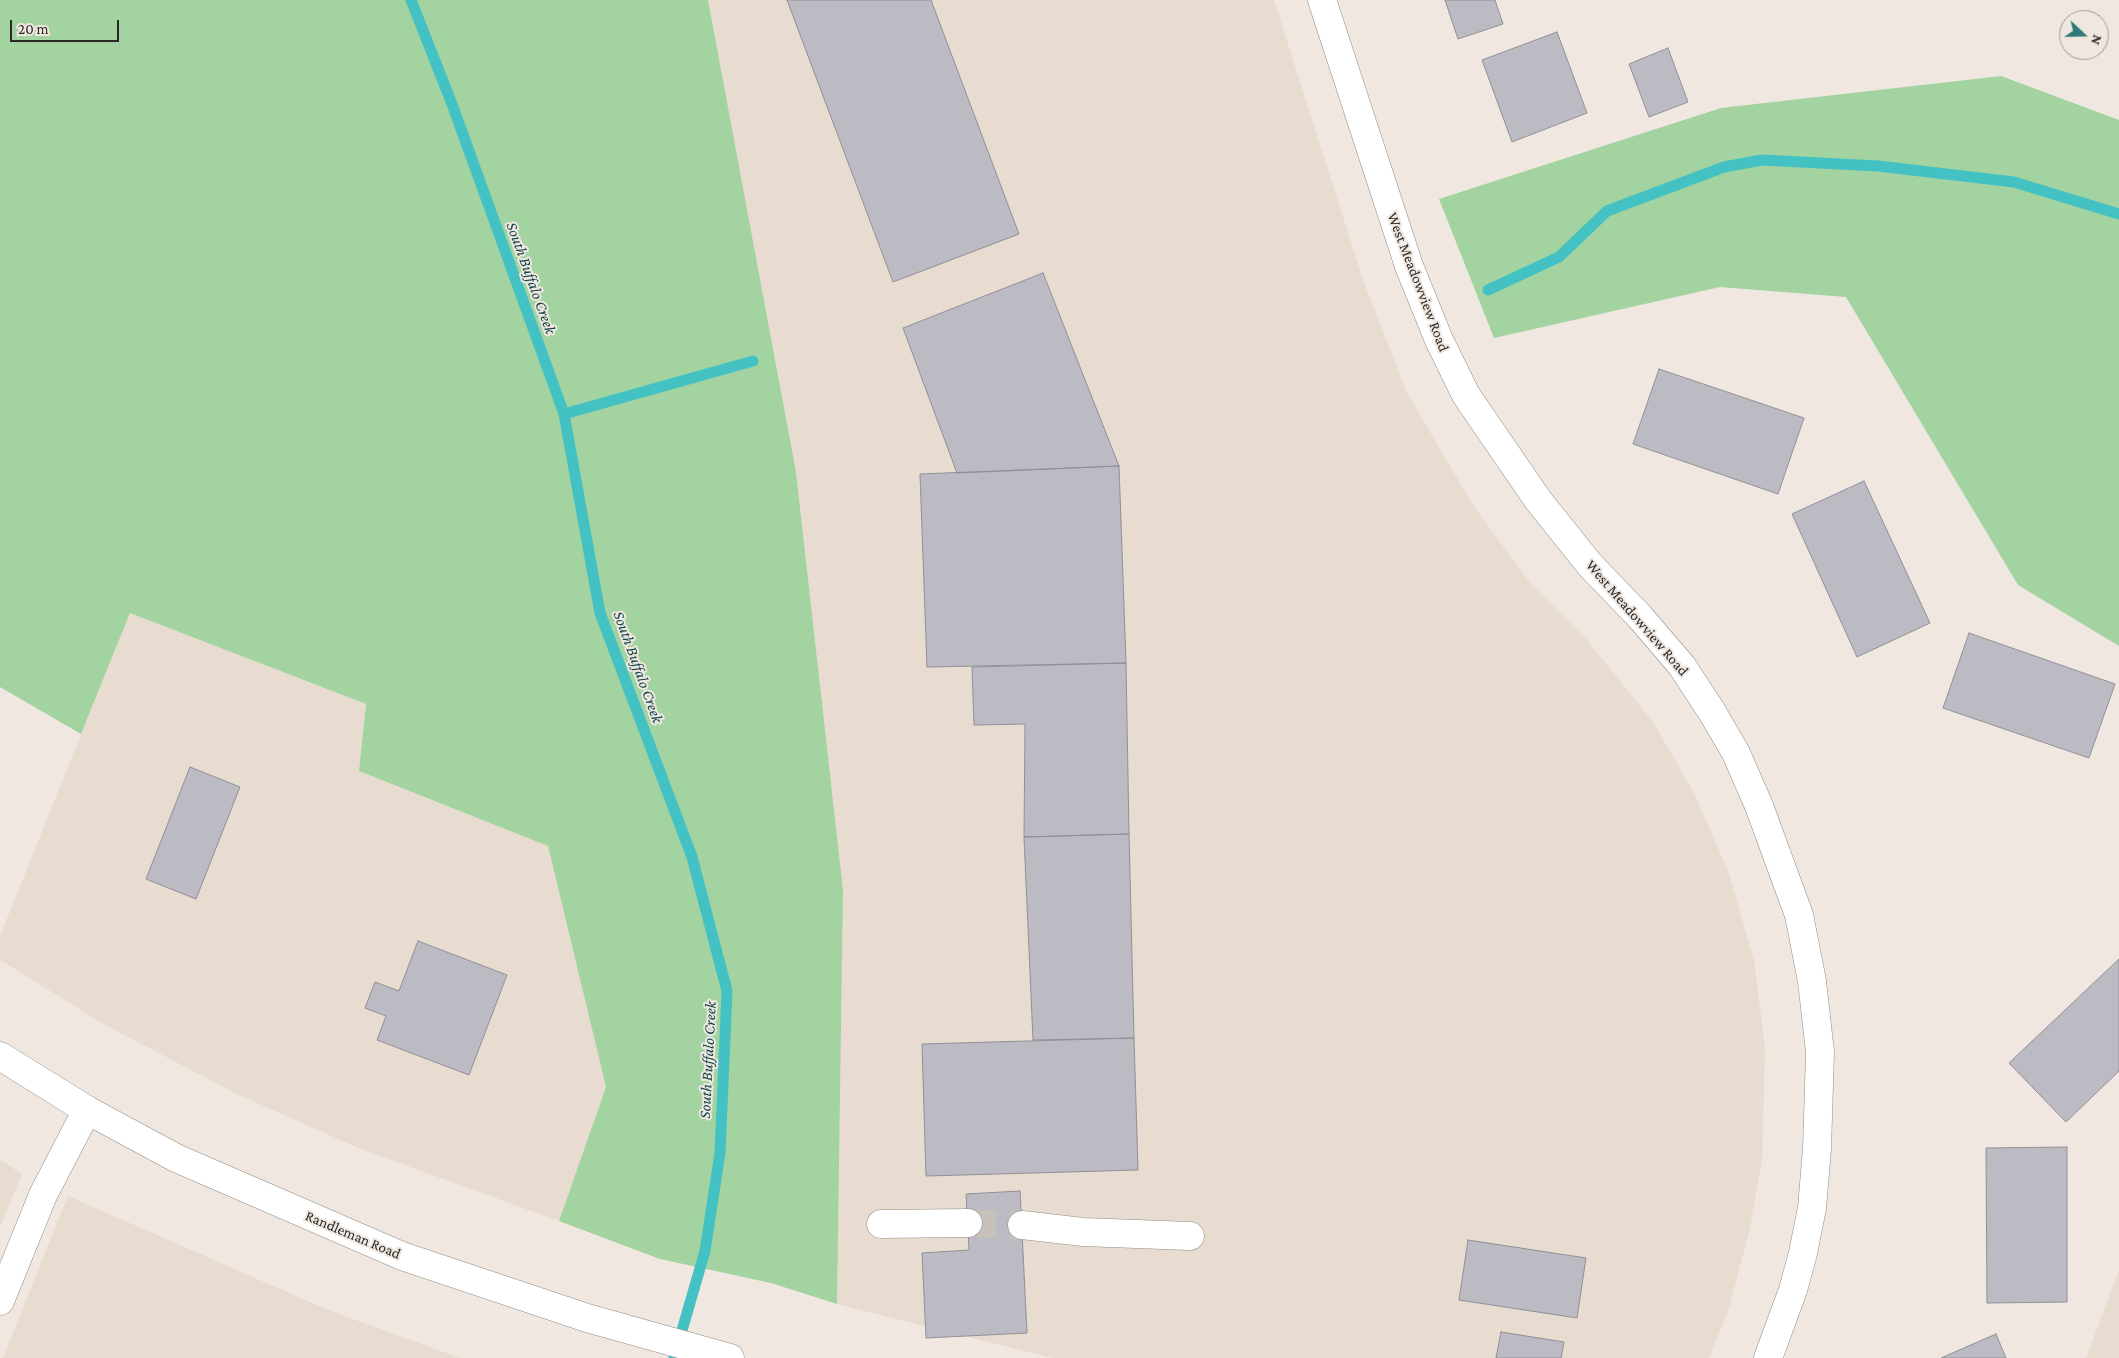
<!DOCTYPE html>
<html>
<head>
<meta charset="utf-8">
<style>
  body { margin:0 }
  #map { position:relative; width:2119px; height:1358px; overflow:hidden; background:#efe7e0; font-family:"Crimson Pro",serif }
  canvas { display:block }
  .north { position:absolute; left:2059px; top:10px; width:50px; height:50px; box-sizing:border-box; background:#efe7e0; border:1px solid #a19b96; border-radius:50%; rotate:111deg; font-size:14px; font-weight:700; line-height:20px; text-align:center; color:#2b2926 }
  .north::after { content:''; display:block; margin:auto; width:18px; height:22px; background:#30797a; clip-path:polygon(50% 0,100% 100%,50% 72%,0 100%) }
  .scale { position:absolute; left:10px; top:20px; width:109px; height:22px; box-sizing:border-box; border:2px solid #2b2926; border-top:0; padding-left:6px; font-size:15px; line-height:18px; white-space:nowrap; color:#2b2926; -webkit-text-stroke:4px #efe7e0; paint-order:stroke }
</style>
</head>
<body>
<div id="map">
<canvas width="2119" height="1358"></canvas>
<div class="north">N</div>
<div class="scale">20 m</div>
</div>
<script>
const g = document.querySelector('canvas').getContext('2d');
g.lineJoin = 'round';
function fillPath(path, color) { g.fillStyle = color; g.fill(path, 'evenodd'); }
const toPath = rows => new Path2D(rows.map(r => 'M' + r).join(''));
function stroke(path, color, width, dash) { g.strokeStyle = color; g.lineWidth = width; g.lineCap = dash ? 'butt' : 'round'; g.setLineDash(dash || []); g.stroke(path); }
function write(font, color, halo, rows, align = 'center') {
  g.font = font + ' "Crimson Pro",serif'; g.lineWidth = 4; g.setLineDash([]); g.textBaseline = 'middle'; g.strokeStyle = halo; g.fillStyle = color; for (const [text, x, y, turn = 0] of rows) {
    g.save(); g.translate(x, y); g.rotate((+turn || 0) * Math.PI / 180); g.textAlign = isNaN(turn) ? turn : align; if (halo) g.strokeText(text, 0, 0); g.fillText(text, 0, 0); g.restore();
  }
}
const built = toPath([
  [708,0,1274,0,1364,283,1407,393,1473,505,1530,583,1587,640,1653,722,1694,793,1729,873,1754,961,1765,1049,1762,1160,1749,1232,1729,1308,1709,1358,1053,1358,837,1304,843,890,796,472],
  [130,613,366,704,359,771,548,846,606,1087,559,1221,361,1149,237,1094,107,1026,0,960,0,936],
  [0,1160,22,1174,0,1227],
  [68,1196,328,1310,460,1358,3,1358],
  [2119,1270,2119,1358,2086,1358]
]);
const green = toPath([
  [0,0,708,0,796,472,843,890,837,1304,771,1283,660,1259,559,1221,606,1087,548,846,359,771,366,704,130,613,81,734,0,687],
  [2001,76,2119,120,2119,646,2018,585,1846,297,1720,287,1494,338,1439,199,1721,108]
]);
const stream = toPath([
  [411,0,452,104,564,414,600,613,692,857,727,991,720,1153,705,1251,674,1358],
  [1488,290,1559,257,1607,211,1724,167,1762,160,1878,166,2014,182,2119,214],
  [564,414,753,361]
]);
const building = toPath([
  [787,0,931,0,1019,234,893,282,787,0],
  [1445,0,1495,0,1503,24,1458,39,1445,0],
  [1557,32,1587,113,1512,142,1482,60,1557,32],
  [1668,48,1688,102,1649,117,1629,64,1668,48],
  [1043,273,1119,466,957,473,903,328,1043,273],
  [1659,369,1804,418,1778,494,1633,444,1659,369],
  [1119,466,1126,663,927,667,920,474,1119,466],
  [1864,481,1930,623,1857,657,1792,514,1864,481],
  [1969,633,2115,684,2089,758,1943,708,1969,633],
  [1126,663,1129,834,1024,837,1025,724,974,725,972,667,1126,663],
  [190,767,240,787,196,899,146,879,190,767],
  [1129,834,1134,1038,1033,1040,1024,837,1129,834],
  [418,941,507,975,469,1075,377,1040,386,1016,365,1008,375,982,399,991,418,941],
  [2119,959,2119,1071,2066,1122,2009,1063,2119,959],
  [1134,1038,1138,1170,926,1176,922,1044,1134,1038],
  [2067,1147,2067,1302,1987,1303,1986,1148,2067,1147],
  [1020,1191,1027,1333,926,1338,922,1253,969,1250,966,1194,1020,1191],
  [1468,1240,1586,1258,1577,1318,1459,1300,1468,1240],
  [1501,1332,1564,1342,1561,1358,1496,1358,1501,1332],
  [1996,1334,2006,1358,1941,1358,1996,1334]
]);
const minorTunnel = toPath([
  [968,1223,1022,1225]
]);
const minor = toPath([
  [1322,0,1409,266,1439,340,1466,395,1538,500,1590,565,1640,617,1682,666,1712,712,1736,753,1759,806,1799,915,1812,981,1820,1052,1817,1149,1812,1208,1803,1253,1793,1290,1768,1358],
  [881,1224,968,1223],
  [1022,1225,1083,1232,1190,1236],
  [0,1301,43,1195,87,1110]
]);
const major = toPath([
  [0,1056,87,1110,176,1158,402,1256,587,1318,730,1358]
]);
const streetNames = [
  ["West Meadowview Road",1418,282,69],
  ["West Meadowview Road",1637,618,49],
  ["Randleman Road",353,1235,23]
];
const waterNames = [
  ["South Buffalo Creek",531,278,70],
  ["South Buffalo Creek",638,667,70],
  ["South Buffalo Creek",708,1060,-87]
];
fillPath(built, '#e8dbcf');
fillPath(green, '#a2d3a0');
stroke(stream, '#44c2c3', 11);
fillPath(building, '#bcbbc4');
stroke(building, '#909098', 1);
stroke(minorTunnel, '#c8c1bb', 28, [28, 14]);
stroke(minor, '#928c85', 29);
stroke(major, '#928c85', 29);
stroke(minor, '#fff', 28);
stroke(major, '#fff', 28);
write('15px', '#2b2926', '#efe7e0', streetNames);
write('italic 16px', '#0d4646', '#efe7e0', waterNames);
</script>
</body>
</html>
